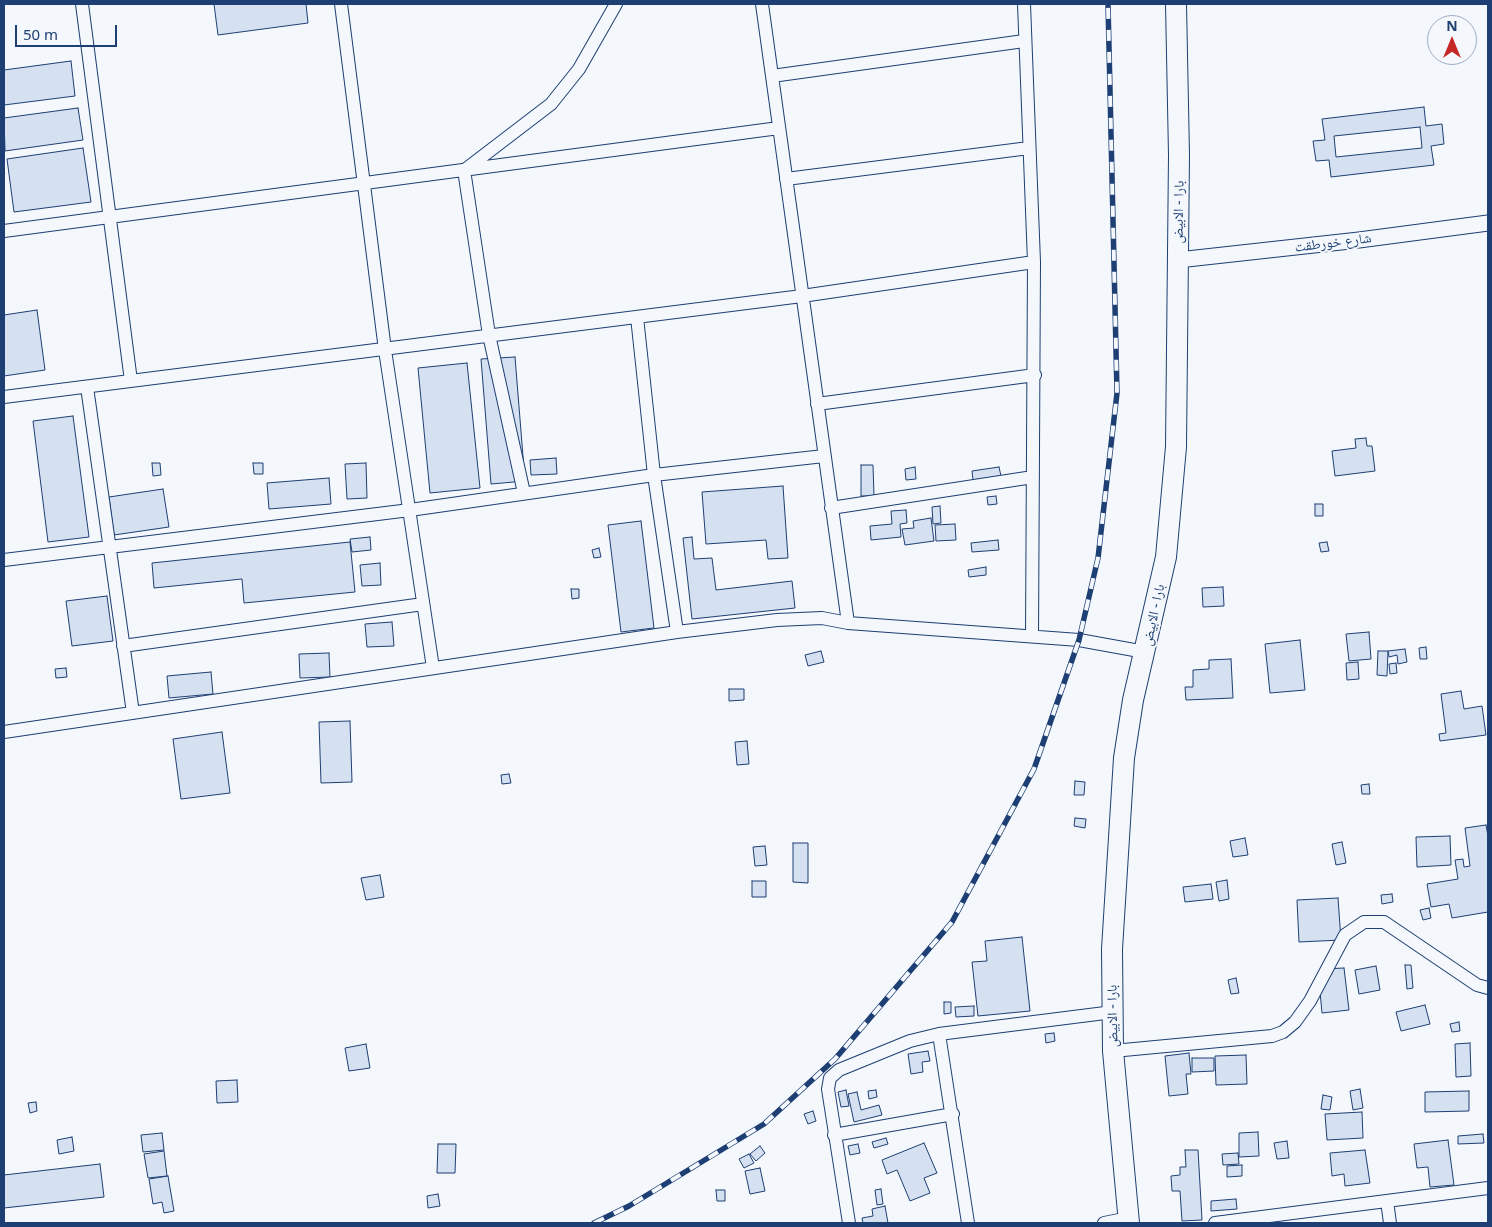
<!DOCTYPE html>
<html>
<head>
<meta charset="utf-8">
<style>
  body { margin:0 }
  #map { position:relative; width:1492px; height:1227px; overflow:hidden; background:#f4f7fb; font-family:"Noto Sans",sans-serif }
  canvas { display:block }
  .frame { position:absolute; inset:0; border:5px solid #1d3f73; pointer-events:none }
  .north { position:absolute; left:1427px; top:15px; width:50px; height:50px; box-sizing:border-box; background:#f4f7fb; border:1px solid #9eadc5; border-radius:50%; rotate:0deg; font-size:14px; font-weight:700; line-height:20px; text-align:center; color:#1d3f73 }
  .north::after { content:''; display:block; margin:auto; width:18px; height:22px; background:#c62828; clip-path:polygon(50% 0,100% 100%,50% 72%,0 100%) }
  .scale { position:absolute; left:15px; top:25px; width:102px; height:22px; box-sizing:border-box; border:2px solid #1d3f73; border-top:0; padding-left:6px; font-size:15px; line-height:18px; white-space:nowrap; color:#1d3f73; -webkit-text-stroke:4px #f4f7fb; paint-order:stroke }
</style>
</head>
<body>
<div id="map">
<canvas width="1492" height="1227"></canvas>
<div class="frame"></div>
<div class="north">N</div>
<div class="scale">50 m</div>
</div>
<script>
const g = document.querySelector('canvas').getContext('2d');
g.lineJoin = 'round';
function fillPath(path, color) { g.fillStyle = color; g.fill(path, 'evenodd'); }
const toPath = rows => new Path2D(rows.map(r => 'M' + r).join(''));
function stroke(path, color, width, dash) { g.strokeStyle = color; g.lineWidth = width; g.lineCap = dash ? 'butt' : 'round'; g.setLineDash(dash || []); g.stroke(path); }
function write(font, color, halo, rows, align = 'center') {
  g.font = font + ' "Noto Sans","Noto Naskh Arabic",sans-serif'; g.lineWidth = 4; g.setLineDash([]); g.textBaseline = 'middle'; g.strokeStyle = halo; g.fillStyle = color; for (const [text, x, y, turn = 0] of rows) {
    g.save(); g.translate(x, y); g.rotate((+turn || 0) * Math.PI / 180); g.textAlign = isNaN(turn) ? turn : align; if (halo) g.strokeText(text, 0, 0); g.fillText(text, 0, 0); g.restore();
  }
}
const building = toPath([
  [214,4,306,4,308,23,218,35,214,4],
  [71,61,75,96,4,105,4,70,71,61],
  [1424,107,1426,126,1442,124,1444,144,1431,146,1434,165,1331,177,1329,160,1316,161,1313,141,1325,140,1322,119,1424,107],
  [1420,127,1422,148,1336,157,1334,136,1420,127],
  [78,108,83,140,5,151,4,118,78,108],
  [83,148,91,202,14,212,7,159,83,148],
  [37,310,45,370,4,376,4,315,37,310],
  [515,357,525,481,491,484,481,359,515,357],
  [467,363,480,488,430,493,418,368,467,363],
  [73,416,89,537,48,542,33,421,73,416],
  [1366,438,1367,446,1372,446,1375,471,1335,476,1332,451,1356,448,1355,439,1366,438],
  [556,458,557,474,531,475,530,460,556,458],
  [152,463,160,463,161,475,153,476,152,463],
  [253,463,263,463,263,474,254,474,253,463],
  [366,463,367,498,347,499,345,464,366,463],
  [861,465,873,465,874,496,861,496,861,465],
  [915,467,916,479,906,480,905,469,915,467],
  [999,467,1001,476,973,480,972,471,999,467],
  [329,478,331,504,269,509,267,483,329,478],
  [783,486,788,558,768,559,766,540,706,544,702,492,783,486],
  [163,489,169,527,114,535,109,497,163,489],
  [996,496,997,504,988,505,987,497,996,496],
  [1315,504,1323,504,1323,516,1315,516,1315,504],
  [940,506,941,523,933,524,932,507,940,506],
  [906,510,907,523,900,524,901,537,871,540,870,526,892,524,891,511,906,510],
  [931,518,934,541,905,545,902,529,914,528,913,521,931,518],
  [641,521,654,628,621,632,608,525,641,521],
  [955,524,956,540,936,541,935,525,955,524],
  [370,537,371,550,352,552,350,539,370,537],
  [692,537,694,559,712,558,716,590,792,581,795,608,692,619,683,538,692,537],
  [998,540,999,550,972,552,971,543,998,540],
  [350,542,355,592,244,603,242,579,154,588,152,563,350,542],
  [1327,542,1329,551,1321,552,1319,543,1327,542],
  [599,548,601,557,594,558,592,550,599,548],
  [380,563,381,585,362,586,360,565,380,563],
  [986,567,986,575,969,577,968,570,986,567],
  [1223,587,1224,606,1203,607,1202,588,1223,587],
  [571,589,579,589,579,598,572,599,571,589],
  [107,596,113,641,72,646,66,601,107,596],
  [392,622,394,646,367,647,365,624,392,622],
  [1369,632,1371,659,1349,661,1346,634,1369,632],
  [1300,640,1305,690,1270,693,1265,644,1300,640],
  [1426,647,1427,659,1420,659,1419,648,1426,647],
  [1405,649,1407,662,1398,664,1397,655,1389,657,1388,651,1405,649],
  [821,651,824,662,808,666,805,655,821,651],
  [1378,651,1388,651,1387,676,1377,675,1378,651],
  [329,653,330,677,300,678,299,654,329,653],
  [1231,659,1233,698,1186,700,1185,687,1193,687,1193,670,1209,669,1209,660,1231,659],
  [1358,662,1359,679,1347,680,1346,663,1358,662],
  [1396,663,1397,673,1390,674,1389,664,1396,663],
  [66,668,67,677,56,678,55,669,66,668],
  [211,672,213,694,169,698,167,676,211,672],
  [729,689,744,689,744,700,729,701,729,689],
  [1461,691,1464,709,1482,706,1486,735,1440,741,1439,734,1446,733,1441,694,1461,691],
  [350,721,352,782,321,783,319,722,350,721],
  [222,732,230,793,181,799,173,739,222,732],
  [747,741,749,764,737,765,735,742,747,741],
  [509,774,511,783,502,784,501,775,509,774],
  [1075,781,1085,782,1084,795,1074,795,1075,781],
  [1369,784,1370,794,1362,794,1361,785,1369,784],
  [1075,818,1086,819,1085,828,1074,826,1075,818],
  [1486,825,1488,836,1488,912,1452,918,1449,904,1431,907,1427,884,1458,879,1455,860,1463,859,1464,867,1470,866,1465,828,1486,825],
  [1450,836,1451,865,1417,867,1416,837,1450,836],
  [1245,838,1248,855,1233,857,1230,841,1245,838],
  [1342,842,1346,863,1336,865,1332,844,1342,842],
  [793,843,808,843,808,883,793,882,793,843],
  [765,846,767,865,755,866,753,847,765,846],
  [380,875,384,897,366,900,361,878,380,875],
  [1227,880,1229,899,1219,901,1216,882,1227,880],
  [752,881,766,881,766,897,752,897,752,881],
  [1211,884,1213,899,1185,902,1183,887,1211,884],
  [1392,894,1393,902,1382,904,1381,895,1392,894],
  [1338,898,1341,940,1299,942,1297,900,1338,898],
  [1429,908,1431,918,1423,920,1420,910,1429,908],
  [1022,937,1030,1011,978,1016,972,962,987,961,985,941,1022,937],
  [1405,965,1411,965,1413,988,1407,989,1405,965],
  [1376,966,1380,990,1359,994,1355,970,1376,966],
  [1344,968,1349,1010,1322,1013,1319,981,1325,969,1344,968],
  [1236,978,1239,993,1231,994,1228,980,1236,978],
  [944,1002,951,1002,951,1013,944,1014,944,1002],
  [1425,1005,1430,1024,1401,1031,1396,1012,1425,1005],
  [974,1006,974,1016,956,1017,955,1007,974,1006],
  [1459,1022,1460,1031,1452,1032,1450,1024,1459,1022],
  [1054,1033,1055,1041,1046,1043,1045,1034,1054,1033],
  [1470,1043,1471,1076,1456,1077,1455,1044,1470,1043],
  [366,1044,370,1068,349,1071,345,1048,366,1044],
  [928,1051,930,1061,922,1062,923,1072,911,1074,908,1054,928,1051],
  [1189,1053,1191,1074,1186,1074,1188,1094,1169,1096,1165,1056,1189,1053],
  [1246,1055,1247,1084,1216,1085,1215,1056,1246,1055],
  [1192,1058,1214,1058,1214,1071,1192,1072,1192,1058],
  [237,1080,238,1102,217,1103,216,1081,237,1080],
  [1360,1089,1363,1108,1353,1110,1350,1091,1360,1089],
  [846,1090,849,1106,841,1107,838,1092,846,1090],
  [876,1090,877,1097,869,1099,868,1091,876,1090],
  [1469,1091,1469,1111,1425,1112,1425,1092,1469,1091],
  [857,1092,861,1110,879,1105,882,1115,854,1122,848,1094,857,1092],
  [1323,1095,1332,1097,1330,1110,1321,1109,1323,1095],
  [36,1102,37,1111,30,1113,28,1103,36,1102],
  [813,1111,816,1121,808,1124,804,1114,813,1111],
  [1362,1112,1363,1138,1327,1140,1325,1114,1362,1112],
  [1258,1132,1259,1156,1239,1157,1239,1133,1258,1132],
  [162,1133,164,1150,143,1152,141,1135,162,1133],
  [1483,1134,1484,1143,1458,1144,1458,1136,1483,1134],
  [72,1137,74,1151,59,1154,57,1140,72,1137],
  [886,1138,888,1144,874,1148,872,1142,886,1138],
  [1448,1140,1454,1185,1430,1187,1428,1167,1417,1168,1414,1144,1448,1140],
  [1287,1141,1289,1158,1277,1159,1274,1143,1287,1141],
  [924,1143,937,1173,924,1178,930,1193,910,1201,897,1170,887,1174,882,1160,924,1143],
  [438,1144,456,1144,455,1173,437,1173,438,1144],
  [858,1144,860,1153,850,1155,848,1146,858,1144],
  [760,1146,765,1153,756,1161,750,1154,760,1146],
  [1185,1150,1198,1150,1202,1220,1182,1221,1180,1191,1172,1191,1171,1176,1180,1175,1180,1167,1186,1167,1185,1150],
  [1365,1150,1370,1183,1345,1186,1344,1174,1332,1176,1330,1153,1365,1150],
  [164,1151,167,1176,148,1178,144,1154,164,1151],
  [1238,1153,1239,1164,1223,1165,1222,1154,1238,1153],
  [749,1154,754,1163,744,1168,739,1159,749,1154],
  [100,1164,104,1197,4,1208,4,1175,100,1164],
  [1242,1165,1242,1176,1227,1177,1227,1166,1242,1165],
  [760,1168,765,1191,750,1194,745,1171,760,1168],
  [168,1176,174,1211,164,1213,162,1202,153,1204,149,1179,168,1176],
  [881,1189,883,1204,877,1205,875,1190,881,1189],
  [716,1190,725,1190,725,1201,717,1201,716,1190],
  [438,1194,440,1206,428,1208,427,1196,438,1194],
  [1236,1199,1237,1209,1211,1211,1211,1201,1236,1199],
  [885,1206,888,1223,863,1223,862,1218,873,1216,872,1209,885,1206]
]);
const minor = toPath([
  [82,4,131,381],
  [341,4,385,350,433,668],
  [762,4,848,623],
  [1024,4,1034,262,1032,636],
  [772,76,1024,41],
  [466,169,551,104,579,69,616,4],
  [464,170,489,335,524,493],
  [786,179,1029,148],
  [4,231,779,128],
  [637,317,654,475,677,632],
  [87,387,133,713],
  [4,397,802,296,1034,262],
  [817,404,1035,375],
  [831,508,1033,477],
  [4,560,410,510,654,475,824,456],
  [123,646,423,604],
  [4,732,677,632,777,620,822,618,848,623,1079,640,1145,652],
  [939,1034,968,1223],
  [1113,1051,1272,1036,1283,1032,1295,1022,1310,1001,1345,935,1364,922,1384,922,1477,985,1488,988],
  [834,1135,953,1114],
  [1387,1201,1390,1223],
  [849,1223,828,1089,830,1078,839,1070,910,1041,939,1034,1113,1012],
  [1104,1223,1129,1218],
  [1215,1223,1488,1188]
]);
const tertiary = toPath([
  [1178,260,1359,240,1488,223]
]);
const primary = toPath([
  [1129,1223,1113,1051,1112,949,1124,758,1133,700,1166,557,1176,447,1179,155,1176,4]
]);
const rail = toPath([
  [594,1223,629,1206,764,1124,835,1059,952,922,1034,769,1079,640,1098,558,1117,393,1108,4]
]);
const streetNames = [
  ["بارا - الابيض",1179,212,-89],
  ["شارع خورطقت",1333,243,-7],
  ["بارا - الابيض",1154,615,-78],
  ["بارا - الابيض",1113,1016,-91]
];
fillPath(building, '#d5e0f0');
stroke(building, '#1d3f73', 1);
stroke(minor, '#1d3f73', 14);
stroke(tertiary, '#1d3f73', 17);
stroke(primary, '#1d3f73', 22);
stroke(minor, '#f4f7fb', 12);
stroke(tertiary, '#f4f7fb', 15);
stroke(primary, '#f4f7fb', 20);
stroke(rail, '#1d3f73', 5.5);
stroke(rail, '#f4f7fb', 4, [11]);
write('14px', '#1d3f73', '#f4f7fb', streetNames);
</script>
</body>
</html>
